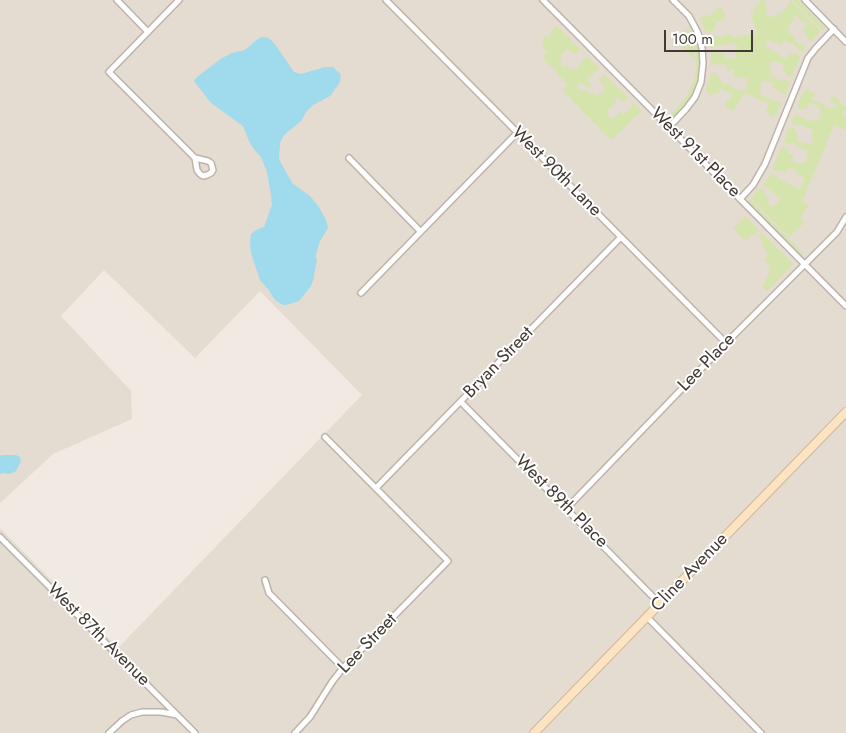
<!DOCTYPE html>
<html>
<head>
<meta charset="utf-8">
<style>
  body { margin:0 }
  #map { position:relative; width:846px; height:733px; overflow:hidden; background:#f0eae2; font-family:Jost,sans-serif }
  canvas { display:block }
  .scale { position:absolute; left:664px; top:30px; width:89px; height:22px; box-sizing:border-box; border:2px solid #423933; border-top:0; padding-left:6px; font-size:15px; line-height:18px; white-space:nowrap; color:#423933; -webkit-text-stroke:4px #fff; paint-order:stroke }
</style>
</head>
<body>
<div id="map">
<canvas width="846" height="733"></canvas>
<div class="scale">100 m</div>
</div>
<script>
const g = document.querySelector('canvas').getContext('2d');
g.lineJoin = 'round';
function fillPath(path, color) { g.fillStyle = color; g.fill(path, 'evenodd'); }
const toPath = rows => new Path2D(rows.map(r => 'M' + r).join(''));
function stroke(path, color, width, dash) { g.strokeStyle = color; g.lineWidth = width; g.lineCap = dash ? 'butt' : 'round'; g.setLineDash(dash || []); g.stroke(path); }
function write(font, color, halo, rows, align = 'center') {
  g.font = font + ' Jost,sans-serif'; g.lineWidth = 4; g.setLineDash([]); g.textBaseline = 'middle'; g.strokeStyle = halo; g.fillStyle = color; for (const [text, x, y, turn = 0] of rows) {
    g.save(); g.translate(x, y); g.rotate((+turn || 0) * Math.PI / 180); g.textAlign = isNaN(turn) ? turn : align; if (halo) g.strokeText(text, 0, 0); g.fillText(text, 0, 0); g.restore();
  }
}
const residential = toPath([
  [0,0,846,0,846,733,0,733,0,528,118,648,362,395,260,291,195,358,104,270,61,316,131,391,132,419,53,454,0,503]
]);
const green = toPath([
  [760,0,765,0,766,2,764,5,767,8,766,10,767,11,766,13,772,18,779,13,781,13,787,8,786,5,791,1,821,31,811,41,806,37,807,34,804,32,804,27,806,26,807,23,805,22,802,22,796,16,794,16,793,18,794,20,787,29,790,32,789,33,795,37,794,40,798,42,798,44,799,45,801,44,806,47,803,52,797,49,797,46,786,41,783,40,783,42,781,45,769,40,767,42,766,44,767,48,771,49,777,54,784,58,786,58,789,52,793,55,795,54,801,56,791,78,786,75,786,72,782,71,784,65,783,63,778,63,772,61,769,67,769,69,772,70,770,75,782,81,783,79,790,82,785,95,781,94,778,91,774,89,772,87,774,85,773,83,762,80,760,87,762,88,759,95,782,103,776,115,775,115,773,117,770,115,769,113,766,111,769,104,767,102,760,101,759,99,745,93,733,111,725,107,727,100,730,99,732,95,731,93,720,88,719,89,719,93,717,92,715,94,712,94,711,95,709,94,706,90,711,74,714,72,717,73,716,74,723,84,732,85,732,88,745,91,748,79,739,77,734,78,734,72,733,69,731,68,730,71,727,70,727,65,721,64,720,65,714,64,711,66,711,52,717,51,718,54,724,53,725,57,728,59,736,58,735,52,738,51,738,46,735,46,734,43,710,47,708,38,716,35,717,38,730,33,733,38,757,33,750,12,754,15,756,13,752,10,761,2],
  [792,0,798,0,823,25,825,28,822,30],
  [720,7,724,12,725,19,718,22,714,20,714,22,716,23,715,28,713,29,713,31,706,32,700,19,707,15,710,16],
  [557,26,579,49,579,52,577,54,572,53,568,49,567,49,560,56,563,59,559,63,564,67,567,65,571,69,576,69,587,56,599,68,587,80,592,85,589,88,583,83,579,83,577,87,579,90,584,90,586,92,587,91,590,94,592,92,597,96,605,89,599,79,604,74,628,98,624,102,620,100,616,95,616,103,607,111,607,114,612,119,621,112,624,115,632,106,632,101,641,111,611,140,563,91,568,85,545,60,543,56,547,52,542,47,544,40,542,38,544,36,547,38,551,34,550,32],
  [690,26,695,37,699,51,699,65,697,80,693,91,688,101,673,117,670,118,669,117,686,97,691,87,695,75,696,64,696,53,693,40,688,27],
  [687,29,694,47,695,60,681,46,685,44,680,42,679,40,684,35,683,33],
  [807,89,815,94,811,99,812,100,821,103,828,108,834,108,836,106,835,103,830,101,831,98,834,96,836,97,843,105,846,106,846,111,843,113,845,114,844,116,846,117,846,130,834,125,802,202,809,206,808,208,805,209,801,218,803,220,802,222,803,223,804,221,805,222,789,237,751,198,760,188,765,192,764,194,769,199,767,203,773,208,780,199,776,196,776,194,763,185,771,173,778,177,778,179,800,189,805,178,797,175,797,171,788,167,786,173,780,170,778,172,772,169,782,146,787,148,788,153,794,155,793,158,790,160,791,162,794,161,800,165,802,164,803,161,807,162,808,157,806,156,808,151,798,147,798,146,793,143,790,143,790,145,784,142,789,127,796,129,795,131,798,136,797,139,797,141,812,144,813,138,811,136,813,130,800,125,799,126,791,123,795,114,811,122,812,119,817,121,819,119,821,114,820,112,821,108,810,103,808,103,808,107,805,109,801,109,797,107,804,91,806,91],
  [750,199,804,254,802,255,749,203,748,201],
  [745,216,759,230,754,235,750,235,750,236,746,241,735,230,732,230],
  [762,233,793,264,767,291,763,287,771,267,763,260,767,257,767,254,766,251,763,247,762,241,759,236]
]);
const water = toPath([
  [263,37,269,38,274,43,294,72,301,74,325,67,333,67,341,75,340,82,333,92,330,96,313,105,306,112,301,121,284,135,280,143,279,159,288,176,293,184,310,196,319,207,326,220,328,228,320,241,316,254,316,258,317,260,314,275,314,278,311,286,299,301,286,305,283,305,275,300,268,289,260,280,251,253,250,243,251,234,256,230,264,227,272,205,271,195,267,172,261,157,253,148,249,141,243,126,211,103,194,81,197,77,222,58,232,53,245,50,259,38],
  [2,455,16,455,20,457,21,461,16,471,10,474,2,473,0,474,0,456]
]);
const street = toPath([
  [117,0,148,32],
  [179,0,109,72,195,158,197,170,200,174,203,176,207,175,211,173,213,170,211,163,208,161,195,158],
  [386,0,726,343],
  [543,0,846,306],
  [805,0,846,42],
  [669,127,686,109,695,97,701,82,703,63,702,48,698,33,689,16,673,0],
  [349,158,420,231],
  [740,199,753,185,765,164,808,58,816,48,834,29],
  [361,293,517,133],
  [461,402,660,604],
  [376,488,621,237],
  [567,508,726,343,837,232,846,217],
  [0,537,195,733],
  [265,580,269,593,343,668],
  [647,617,761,733],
  [109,733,122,721,131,715,142,712,161,712,177,715],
  [295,733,310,717,332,682,343,668,448,561,325,437]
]);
const secondary = toPath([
  [534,733,846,412]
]);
const streetNames = [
  ["West 91st Place",695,153,45],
  ["West 90th Lane",556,172,45],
  ["Bryan Street",499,363,-46],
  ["Lee Place",707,363,-46],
  ["West 89th Place",561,502,45],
  ["Cline Avenue",690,573,-46],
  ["West 87th Avenue",98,635,45],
  ["Lee Street",368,644,-46]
];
fillPath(residential, '#e4dbd1');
fillPath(green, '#d5e4ac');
fillPath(water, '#9fdaed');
stroke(street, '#beb3a9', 8);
stroke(secondary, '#d2b895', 10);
stroke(street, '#fff', 5);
stroke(secondary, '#fce3c1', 8);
write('18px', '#423933', '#fff', streetNames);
</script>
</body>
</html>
